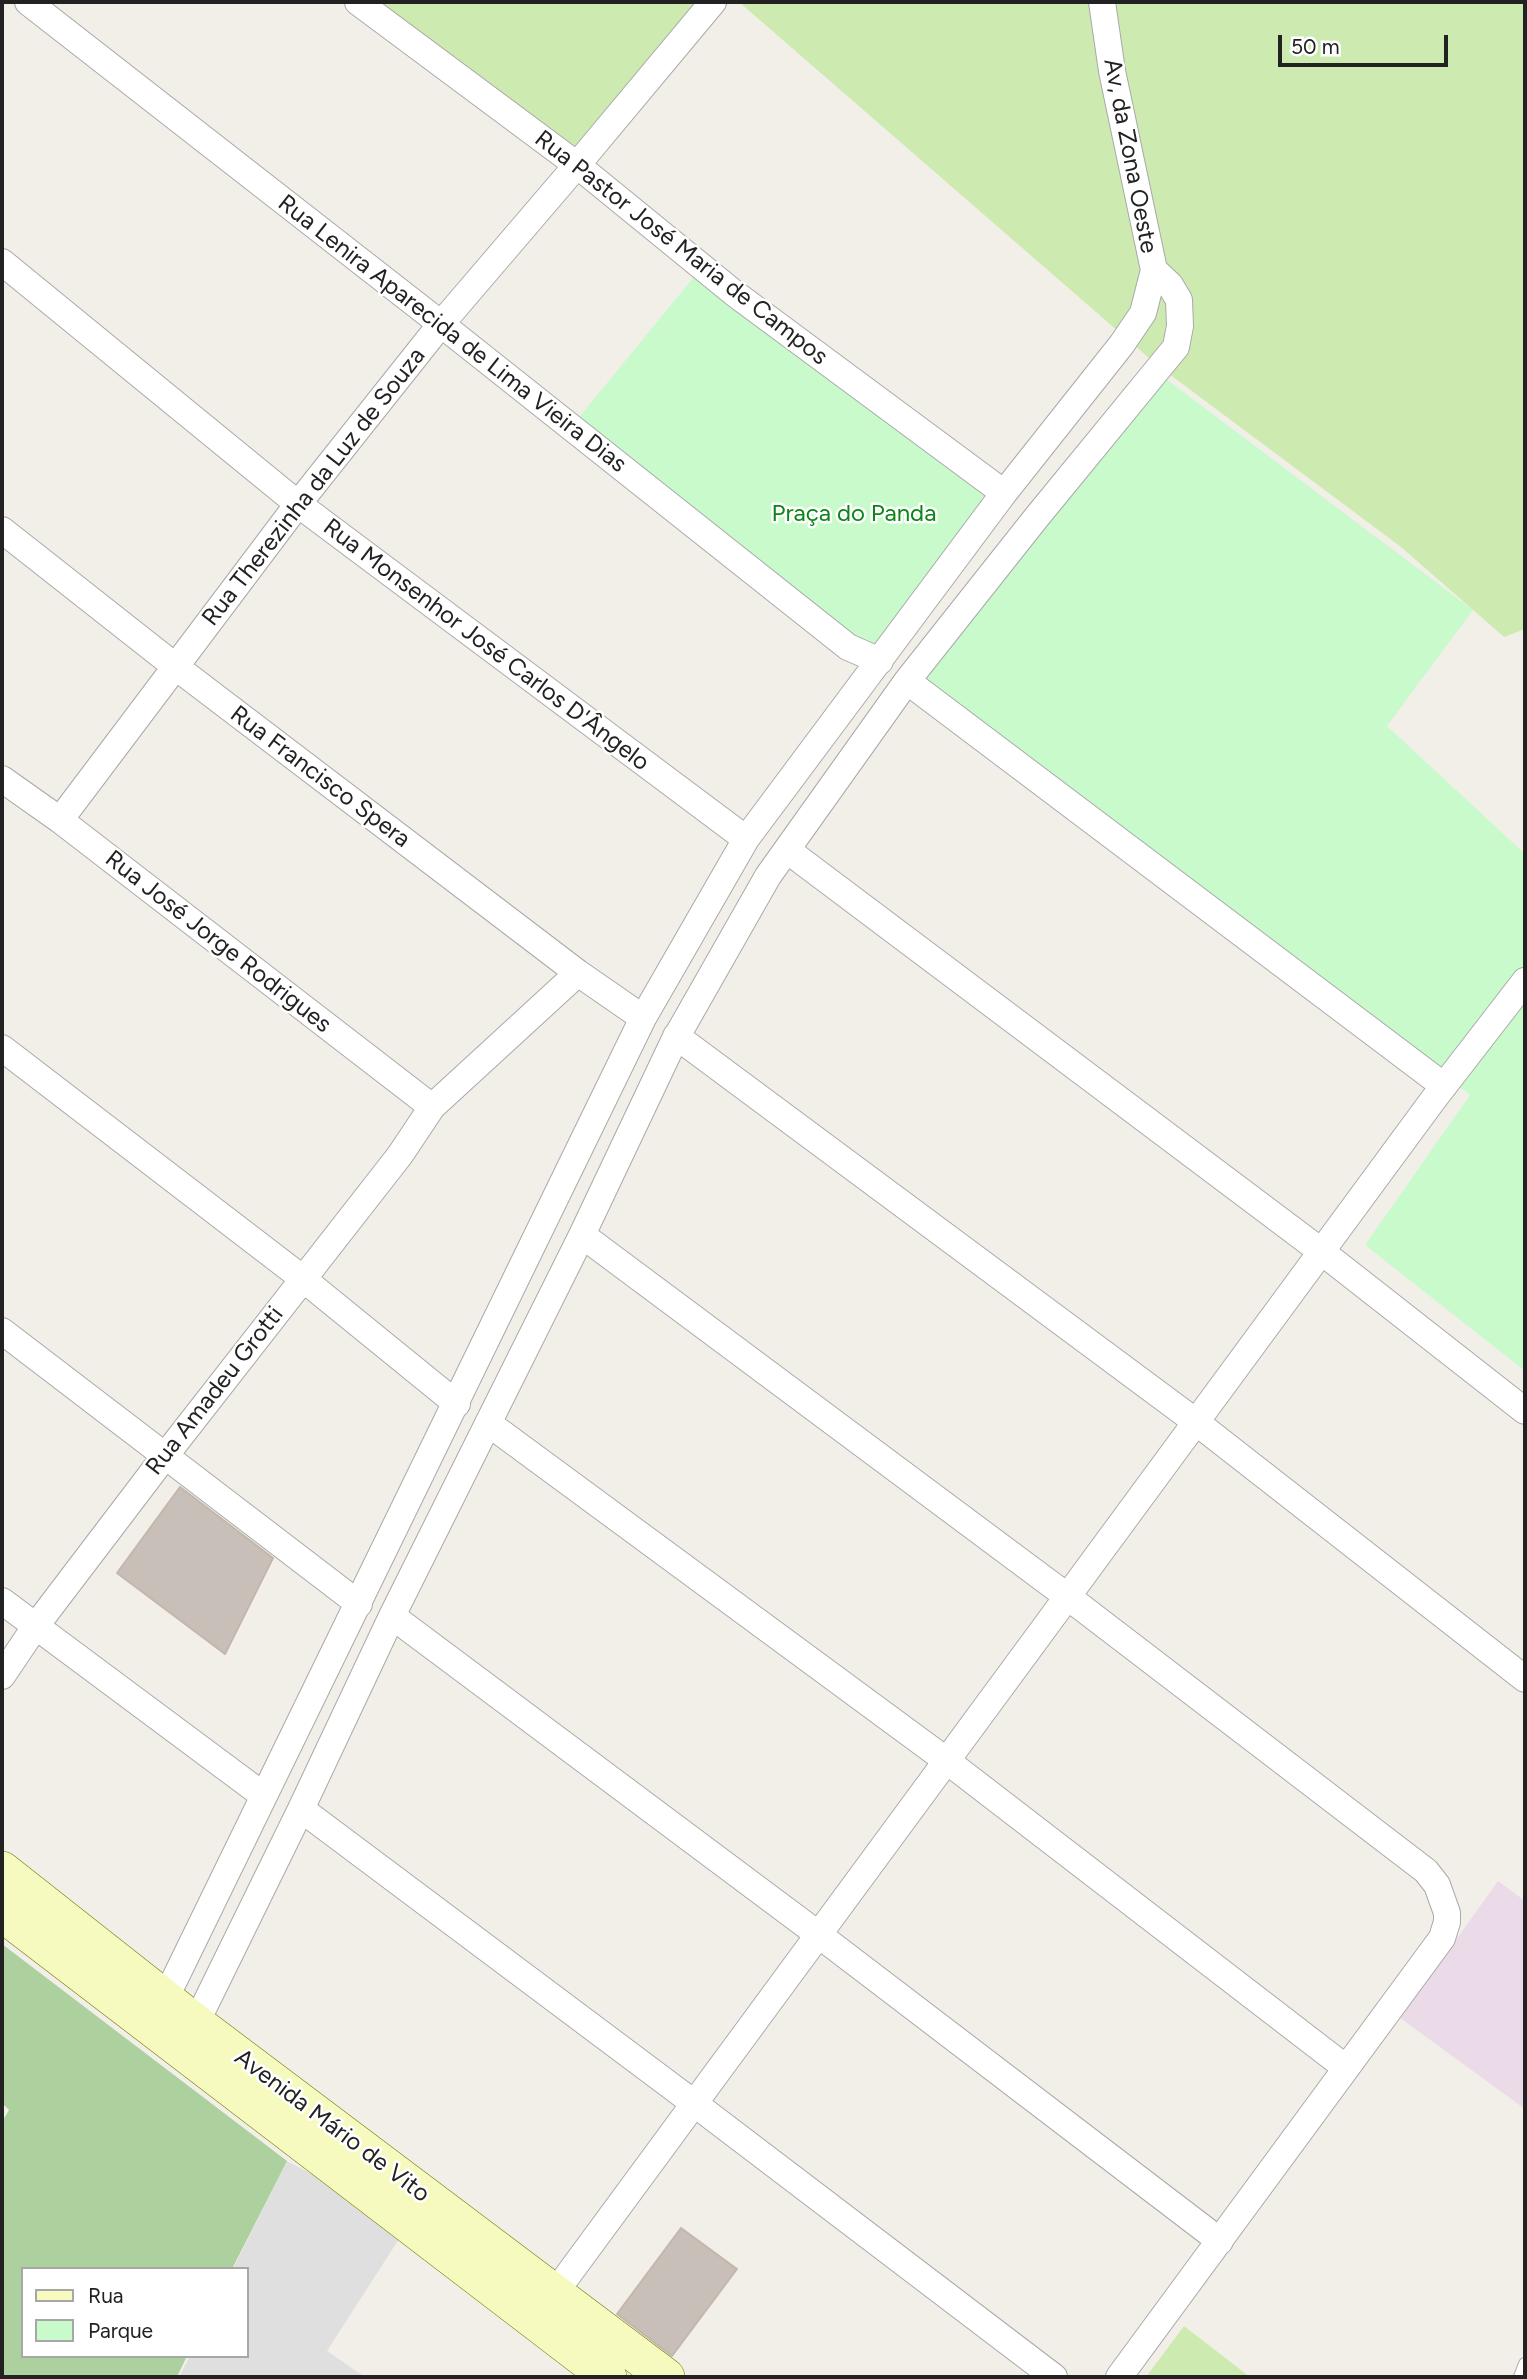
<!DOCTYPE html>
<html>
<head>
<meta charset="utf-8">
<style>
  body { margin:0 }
  #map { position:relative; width:1527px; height:2379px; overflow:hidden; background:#f2efe9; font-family:Figtree,sans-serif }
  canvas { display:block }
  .frame { position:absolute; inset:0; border:4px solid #222; pointer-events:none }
  .legend { position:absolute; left:21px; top:2267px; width:228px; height:91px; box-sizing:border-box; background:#fff; border:2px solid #a7a7a7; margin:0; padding:9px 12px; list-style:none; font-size:21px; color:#222 }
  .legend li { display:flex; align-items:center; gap:14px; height:35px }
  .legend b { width:35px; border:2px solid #a7a7a7 }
  .scale { position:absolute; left:1278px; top:35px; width:170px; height:32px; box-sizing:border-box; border:4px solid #222; border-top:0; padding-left:9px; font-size:21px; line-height:24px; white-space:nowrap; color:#222; -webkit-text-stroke:5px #fff; paint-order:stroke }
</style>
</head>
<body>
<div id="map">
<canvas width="1527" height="2379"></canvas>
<div class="frame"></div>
<ul class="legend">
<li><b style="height:9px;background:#f7fabf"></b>Rua</li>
<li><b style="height:19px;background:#c8facc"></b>Parque</li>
</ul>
<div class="scale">50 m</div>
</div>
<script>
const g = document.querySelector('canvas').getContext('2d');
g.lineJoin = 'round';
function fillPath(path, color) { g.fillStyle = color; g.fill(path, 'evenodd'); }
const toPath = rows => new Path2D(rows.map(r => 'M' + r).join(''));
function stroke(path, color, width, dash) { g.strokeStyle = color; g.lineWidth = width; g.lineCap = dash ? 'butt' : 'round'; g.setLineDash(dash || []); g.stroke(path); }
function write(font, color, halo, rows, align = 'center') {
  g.font = font + ' Figtree,sans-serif'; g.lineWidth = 5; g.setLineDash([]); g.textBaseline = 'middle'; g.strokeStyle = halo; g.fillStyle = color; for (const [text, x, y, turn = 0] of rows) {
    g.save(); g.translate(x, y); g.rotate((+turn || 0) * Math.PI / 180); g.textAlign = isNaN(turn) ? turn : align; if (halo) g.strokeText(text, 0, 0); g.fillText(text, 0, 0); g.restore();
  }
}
const residential = toPath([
  [287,2161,408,2225,327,2351,365,2377,179,2377,190,2356,247,2356,247,2269,233,2269]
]);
const industrial = toPath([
  [1498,1881,1525,1901,1525,2109,1400,2018]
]);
const grass = toPath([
  [363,2,705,2,574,160],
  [739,2,1525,2,1525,629,1504,637,1401,547,1157,365],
  [1184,2326,1250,2377,1146,2377]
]);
const forest = toPath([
  [2,1944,287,2161,232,2269,23,2269,23,2356,187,2356,177,2377,2,2377,2,2122,9,2110,2,2103]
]);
const park = toPath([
  [702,267,1004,493,884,657,848,647,571,427],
  [1157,372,1473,610,1387,726,1525,854,1525,1371,1365,1245,1470,1095,915,675]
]);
const building = toPath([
  [180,1487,273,1558,225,1654,117,1573,180,1487],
  [681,2228,737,2269,672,2356,617,2314,681,2228]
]);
const service = toPath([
  [1520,2377,1525,2364]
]);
const minor = toPath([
  [28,2,441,324,848,647,880,661],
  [358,2,577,165,734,293,1004,493],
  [2,262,298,504,746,839],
  [2,530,176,667,578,973,643,1018],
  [907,681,1444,1086],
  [2,779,60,820,432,1107],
  [60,820,298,504,441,324,577,165,713,2],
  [787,850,1322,1252,1525,1411],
  [676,1036,1196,1422,1525,1679],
  [2,1048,302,1278,457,1404],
  [582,1235,1068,1597,1426,1871,1437,1885,1447,1913,1447,1922,1442,1938,1119,2377],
  [2,1331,359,1604],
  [488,1423,947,1761,1346,2068],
  [2,1601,264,1796],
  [392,1616,819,1935,1220,2241],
  [2,1676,35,1627,165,1456,400,1155,432,1107,578,973],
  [301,1809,695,2104,1054,2377],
  [165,1999,643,1018,746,839,1004,493,1122,344,1143,313,1154,270,1112,71,1102,2],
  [196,2023,301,1809,392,1616,582,1235,673,1043,768,876,907,681,1036,518,1176,347,1180,326,1179,300,1170,285,1154,270],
  [554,2294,1433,1100,1525,981]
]);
const secondary = toPath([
  [2,1870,196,2023,666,2377],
  [2,1913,608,2377]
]);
const streetNames = [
  ["Av, da Zona Oeste",1130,156,79],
  ["Rua Pastor José Maria de Campos",681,248,38],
  ["Rua Lenira Aparecida de Lima Vieira Dias",452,334,38],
  ["Rua Therezinha da Luz de Souza",314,487,-52],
  ["Rua Monsenhor José Carlos D'Ângelo",486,645,37],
  ["Rua Francisco Spera",320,777,37],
  ["Rua José Jorge Rodrigues",218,942,38],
  ["Rua Amadeu Grotti",215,1391,-52],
  ["Avenida Mário de Vito",332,2126,37]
];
const parkNames = [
  ["Praça do Panda",854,514]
];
fillPath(residential, '#e0dfdf');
fillPath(industrial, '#ebdbe8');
fillPath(grass, '#cdebb0');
fillPath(forest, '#add19e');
fillPath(park, '#c8facc');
fillPath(building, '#c7bfb8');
stroke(building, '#c4b6ab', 2);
stroke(service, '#a9a9a9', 14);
stroke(minor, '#a9a9a9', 28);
stroke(secondary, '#707d05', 38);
stroke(service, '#fff', 12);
stroke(minor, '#fff', 26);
stroke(secondary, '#f7fabf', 37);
write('24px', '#222', '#fff', streetNames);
write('24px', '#0c8416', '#fff', parkNames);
</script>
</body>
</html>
